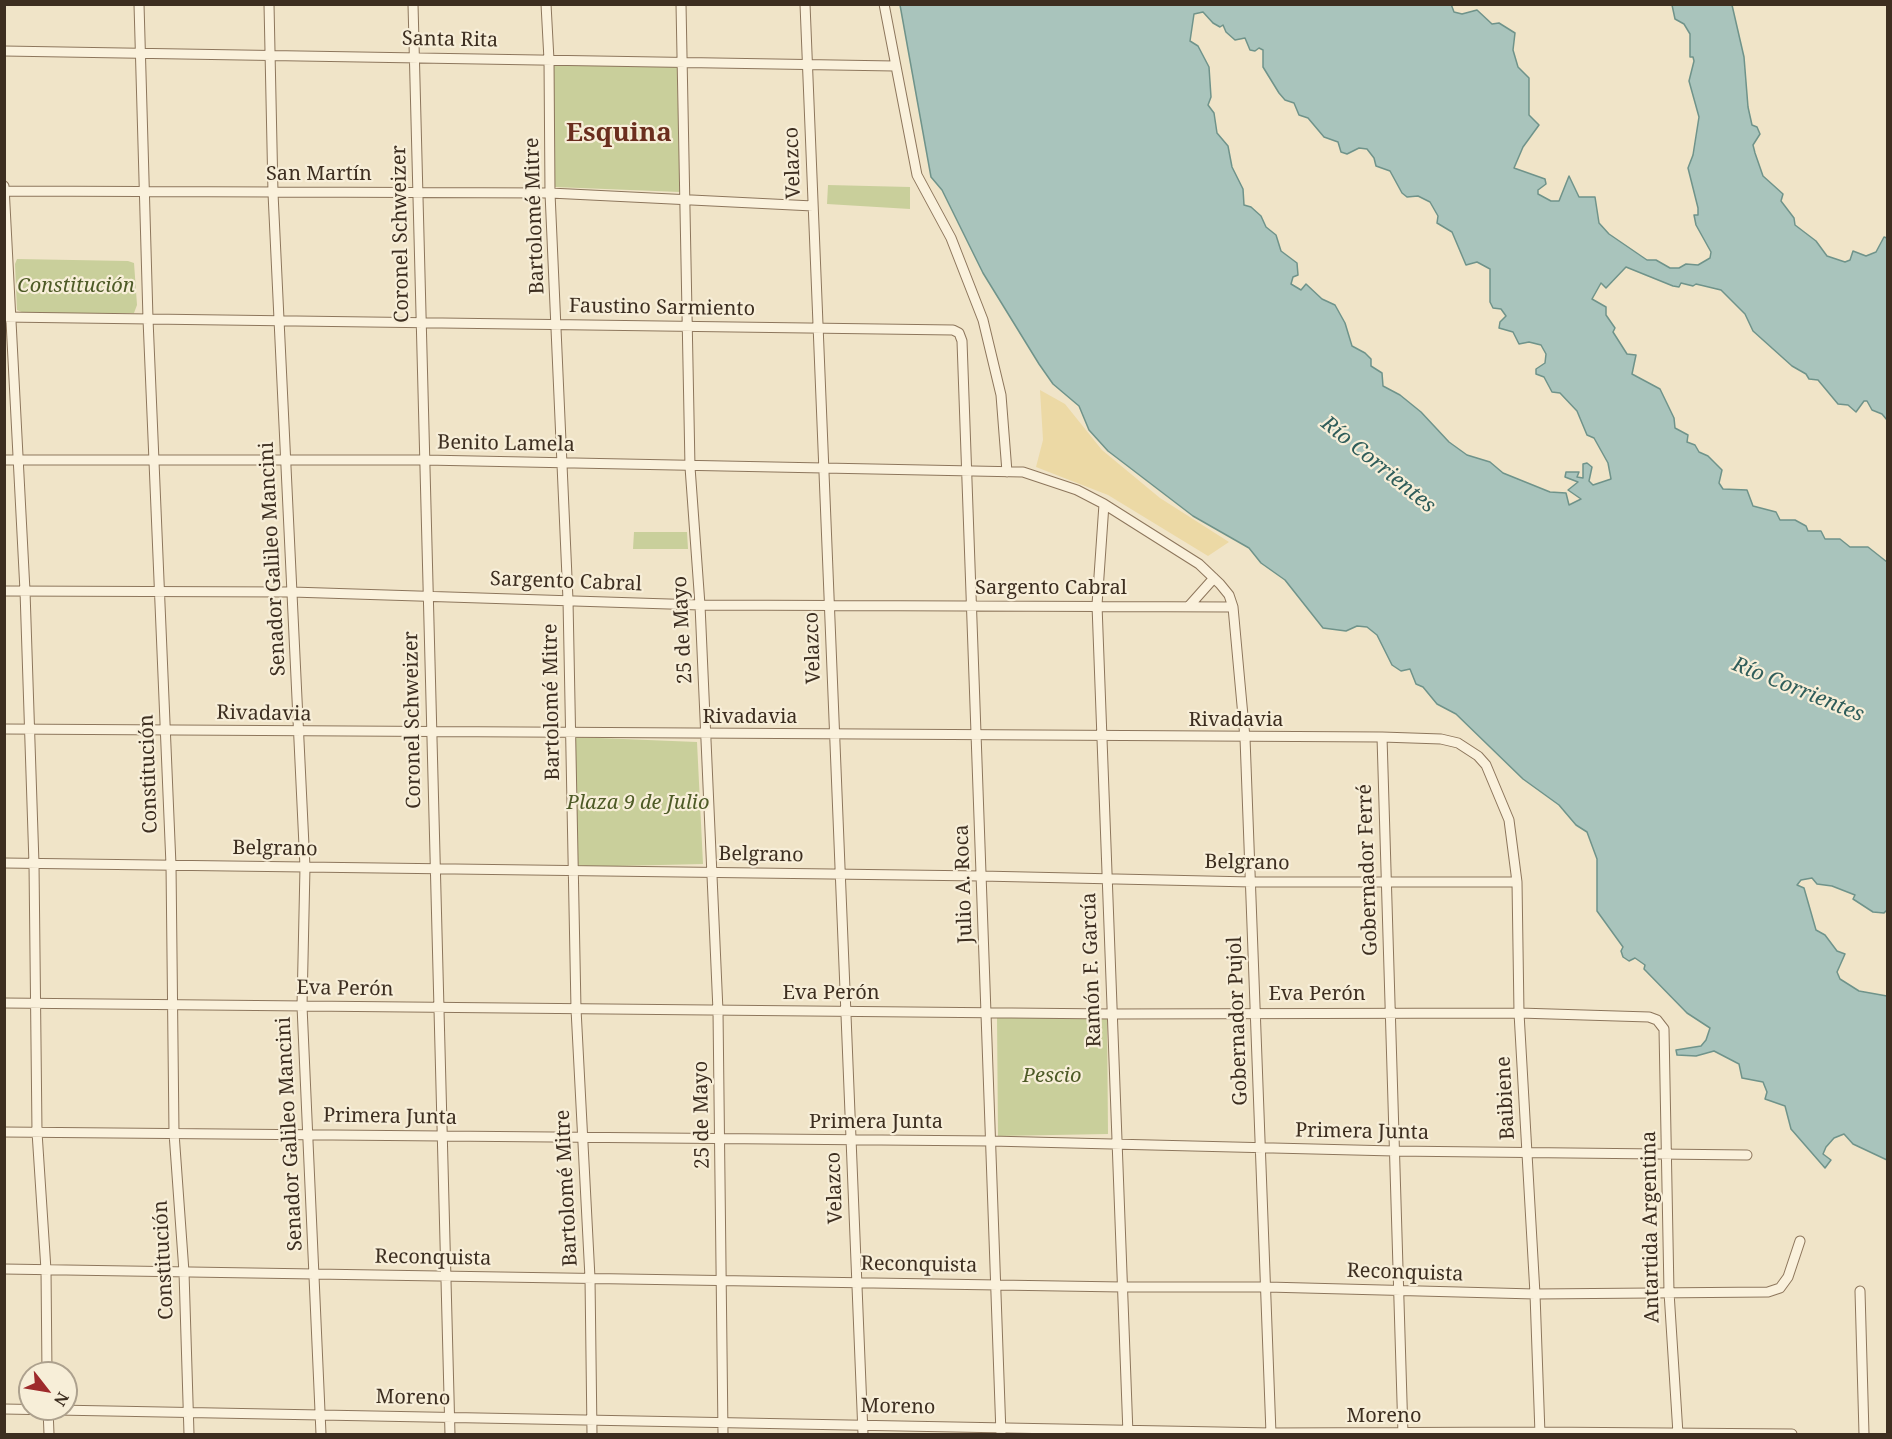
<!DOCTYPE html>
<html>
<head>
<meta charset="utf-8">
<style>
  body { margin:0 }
  #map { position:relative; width:1892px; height:1439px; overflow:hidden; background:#f0e4c8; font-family:"Noto Serif",serif }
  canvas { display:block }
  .frame { position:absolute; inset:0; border:6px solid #3d2e20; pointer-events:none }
  .north { position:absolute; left:18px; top:1361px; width:60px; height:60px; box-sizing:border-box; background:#f7eed8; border:2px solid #ada18e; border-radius:50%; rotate:121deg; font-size:16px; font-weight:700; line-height:24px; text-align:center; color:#3d2e20 }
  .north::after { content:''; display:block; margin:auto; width:21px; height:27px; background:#9e2a2b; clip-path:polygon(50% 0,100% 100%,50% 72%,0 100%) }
</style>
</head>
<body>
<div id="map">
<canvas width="1892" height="1439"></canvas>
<div class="frame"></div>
<div class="north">N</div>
</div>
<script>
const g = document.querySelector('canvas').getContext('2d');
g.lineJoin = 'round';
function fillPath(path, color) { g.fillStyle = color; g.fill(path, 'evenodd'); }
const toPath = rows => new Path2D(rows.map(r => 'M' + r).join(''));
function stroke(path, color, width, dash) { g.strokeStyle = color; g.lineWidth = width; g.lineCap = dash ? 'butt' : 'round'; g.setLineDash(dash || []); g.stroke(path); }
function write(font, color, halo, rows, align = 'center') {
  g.font = font + ' "Noto Serif",serif'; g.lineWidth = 4.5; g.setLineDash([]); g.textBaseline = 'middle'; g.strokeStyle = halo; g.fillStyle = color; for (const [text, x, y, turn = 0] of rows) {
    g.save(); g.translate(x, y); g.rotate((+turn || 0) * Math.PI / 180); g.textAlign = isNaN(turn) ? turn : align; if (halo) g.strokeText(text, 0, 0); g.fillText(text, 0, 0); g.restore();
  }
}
const green = toPath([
  [553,64,677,67,680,192,555,187],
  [828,185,910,187,910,209,827,204],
  [17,259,128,261,134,263,137,305,134,313,24,313,17,310,15,264],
  [634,532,687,532,688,549,633,549],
  [574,737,697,742,703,864,575,867],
  [1107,1015,1108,1134,998,1136,997,1017]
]);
const sand = toPath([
  [1040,390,1065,404,1102,450,1160,498,1229,542,1208,556,1108,495,1036,467,1043,440]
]);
const water = toPath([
  [1451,4,1454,12,1462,14,1477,10,1492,24,1499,23,1515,33,1513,50,1518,67,1529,78,1529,115,1539,125,1523,147,1514,168,1545,179,1546,184,1538,190,1538,194,1551,201,1559,201,1569,176,1579,197,1595,197,1599,223,1609,234,1647,260,1656,260,1670,268,1679,268,1686,264,1698,265,1710,258,1711,252,1696,225,1694,215,1698,215,1698,208,1688,168,1693,155,1699,117,1689,81,1694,61,1693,57,1690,57,1690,34,1684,24,1675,19,1672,5,1732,5,1744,57,1748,107,1752,125,1757,127,1760,134,1753,145,1755,153,1763,176,1783,194,1781,201,1794,218,1795,225,1816,241,1827,256,1845,262,1850,260,1853,251,1866,256,1876,252,1884,237,1887,238,1887,420,1882,414,1872,410,1867,401,1864,401,1856,412,1848,405,1838,404,1818,380,1809,379,1806,374,1792,366,1753,331,1745,314,1721,290,1696,284,1693,286,1681,283,1679,287,1673,286,1626,267,1606,288,1601,283,1592,299,1606,307,1606,315,1615,328,1613,332,1627,354,1636,355,1632,374,1660,389,1674,418,1675,428,1688,435,1687,442,1695,445,1699,452,1708,456,1722,470,1719,483,1723,489,1747,490,1753,506,1776,512,1780,520,1795,520,1806,526,1808,531,1821,531,1825,539,1840,539,1850,547,1868,547,1887,562,1887,910,1884,913,1873,912,1853,899,1855,895,1832,886,1817,884,1812,878,1801,880,1797,885,1804,888,1816,930,1825,935,1837,951,1845,954,1837,972,1840,979,1859,991,1887,996,1887,1160,1853,1144,1844,1134,1834,1138,1826,1147,1823,1154,1831,1160,1825,1168,1791,1129,1785,1106,1765,1099,1767,1092,1763,1082,1742,1078,1739,1064,1714,1051,1696,1056,1677,1055,1676,1050,1701,1046,1706,1040,1710,1028,1687,1013,1644,969,1645,965,1635,958,1629,961,1623,957,1621,951,1623,947,1597,911,1597,859,1587,832,1576,825,1559,805,1523,779,1456,714,1437,704,1423,687,1416,684,1410,669,1401,671,1392,665,1377,635,1367,627,1357,626,1346,631,1323,628,1285,580,1261,563,1249,548,1193,516,1108,451,1089,430,1079,406,1053,384,1039,364,983,273,942,190,931,177,900,5,1451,4],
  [1203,12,1213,23,1220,27,1223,25,1226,32,1235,40,1245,38,1250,50,1255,51,1259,48,1263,50,1263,67,1279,93,1285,100,1294,103,1299,115,1308,118,1324,137,1338,142,1341,152,1347,154,1359,148,1367,149,1374,158,1376,166,1390,171,1402,193,1407,197,1418,196,1430,202,1438,216,1437,223,1452,232,1466,265,1477,262,1490,269,1490,302,1493,308,1501,309,1506,316,1500,322,1499,328,1513,332,1519,344,1529,342,1541,345,1546,354,1545,363,1536,369,1536,374,1544,377,1552,392,1560,393,1577,411,1587,435,1594,438,1608,463,1611,479,1593,485,1589,481,1592,467,1587,463,1583,464,1583,478,1577,477,1579,472,1566,472,1565,477,1578,482,1568,490,1581,499,1569,505,1566,493,1550,492,1503,473,1490,462,1467,455,1449,442,1421,412,1400,395,1383,386,1382,373,1371,366,1371,359,1365,353,1352,346,1345,323,1335,305,1322,299,1306,284,1301,290,1291,284,1293,277,1298,275,1297,263,1281,251,1276,235,1266,227,1261,216,1251,207,1244,205,1243,189,1232,167,1228,146,1217,133,1214,113,1208,105,1211,97,1209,67,1198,46,1190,41,1194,14,1203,12]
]);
const minor = toPath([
  [139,4,148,319,171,865,174,1133,184,1272,189,1434],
  [269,4,273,193,305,867,302,1006,321,1434],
  [413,4,450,1434],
  [546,4,549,60,550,193,568,600,576,1009,590,1278,592,1434],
  [681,4,690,467,700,605,718,1011,723,1434],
  [805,4,863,1434],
  [884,4,917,175,951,238,983,320,1001,395,1007,472],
  [4,51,894,66],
  [4,186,25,591,34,864,37,1132,46,1270,47,1373],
  [4,191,550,193,813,206],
  [4,317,953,330,959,333,962,341,1001,1434],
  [4,460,425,460,1023,472,1077,490,1104,504,1199,564,1220,584,1229,595,1233,607,1245,738,1271,1434],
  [1104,504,1097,605,1128,1434],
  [4,591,292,592,700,605,1233,607],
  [1189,606,1214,578],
  [4,729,1382,737,1441,739,1458,743,1478,756,1486,765,1509,820,1517,882,1519,1013,1535,1294,1540,1434],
  [1382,737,1403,1434],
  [4,863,981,876,1252,882,1517,882],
  [4,1003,1112,1014,1519,1013,1649,1017,1657,1020,1664,1029,1669,1292,1678,1434],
  [4,1132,991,1141,1394,1151,1747,1155],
  [4,1269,1122,1287,1267,1287,1535,1294,1768,1292,1780,1288,1788,1277,1800,1241],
  [1860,1291,1864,1434],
  [4,1409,1271,1433,1540,1432,1792,1434],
  [48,1409,49,1434]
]);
const streetNames = [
  ["Santa Rita",450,40,1],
  ["Velazco",793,163,-92],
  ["San Martín",319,174],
  ["Bartolomé Mitre",535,216,-92],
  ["Coronel Schweizer",401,234,-91],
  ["Faustino Sarmiento",662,308,1],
  ["Benito Lamela",506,444,1],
  ["Senador Galileo Mancini",273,559,-93],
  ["Sargento Cabral",566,582,2],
  ["Sargento Cabral",1051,588],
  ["25 de Mayo",683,630,-93],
  ["Velazco",813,648,-92],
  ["Bartolomé Mitre",552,702,-91],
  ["Rivadavia",264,714,1],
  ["Rivadavia",750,717],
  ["Coronel Schweizer",413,720,-91],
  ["Rivadavia",1236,720],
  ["Constitución",149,774,-92],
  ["Belgrano",275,849,1],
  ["Belgrano",761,855,1],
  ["Belgrano",1247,863,1],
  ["Gobernador Ferré",1368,870,-92],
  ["Julio A. Roca",964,884,-92],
  ["Ramón F. García",1092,970,-92],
  ["Eva Perón",345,989,1],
  ["Eva Perón",831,993],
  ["Eva Perón",1317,994],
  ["Gobernador Pujol",1238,1021,-92],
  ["Baibiene",1506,1098,-93],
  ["25 de Mayo",702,1115,-91],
  ["Primera Junta",390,1117,1],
  ["Primera Junta",876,1122],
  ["Primera Junta",1362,1132,1],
  ["Senador Galileo Mancini",290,1134,-93],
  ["Bartolomé Mitre",567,1188,-93],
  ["Velazco",835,1188,-92],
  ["Antartida Argentina",1651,1227,-91],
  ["Reconquista",433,1258,1],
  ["Constitución",164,1260,-93],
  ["Reconquista",919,1265,1],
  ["Reconquista",1405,1273,2],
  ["Moreno",413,1398,1],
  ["Moreno",898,1407,1],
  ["Moreno",1384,1416]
];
const parkNames = [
  ["Constitución",76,286],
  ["Plaza 9 de Julio",638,803],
  ["Pescio",1052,1076]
];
const waterNames = [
  ["Río Corrientes",1378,465,39],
  ["Río Corrientes",1798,690,22]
];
const districtNames = [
  ["Esquina",619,134]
];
fillPath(green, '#c9cf9b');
fillPath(sand, '#ecd9a5');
fillPath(water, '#a9c4bc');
stroke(water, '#6f938a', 1.5);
stroke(minor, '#8d765c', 11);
stroke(minor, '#faf1dc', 9);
write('20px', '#3d2e20', '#f7eed8', streetNames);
write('italic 20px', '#4d5a26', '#f7eed8', parkNames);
write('italic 21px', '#2f5d5a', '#f7eed8', waterNames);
write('bold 26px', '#6b2e1e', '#f7eed8', districtNames);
</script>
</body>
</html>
